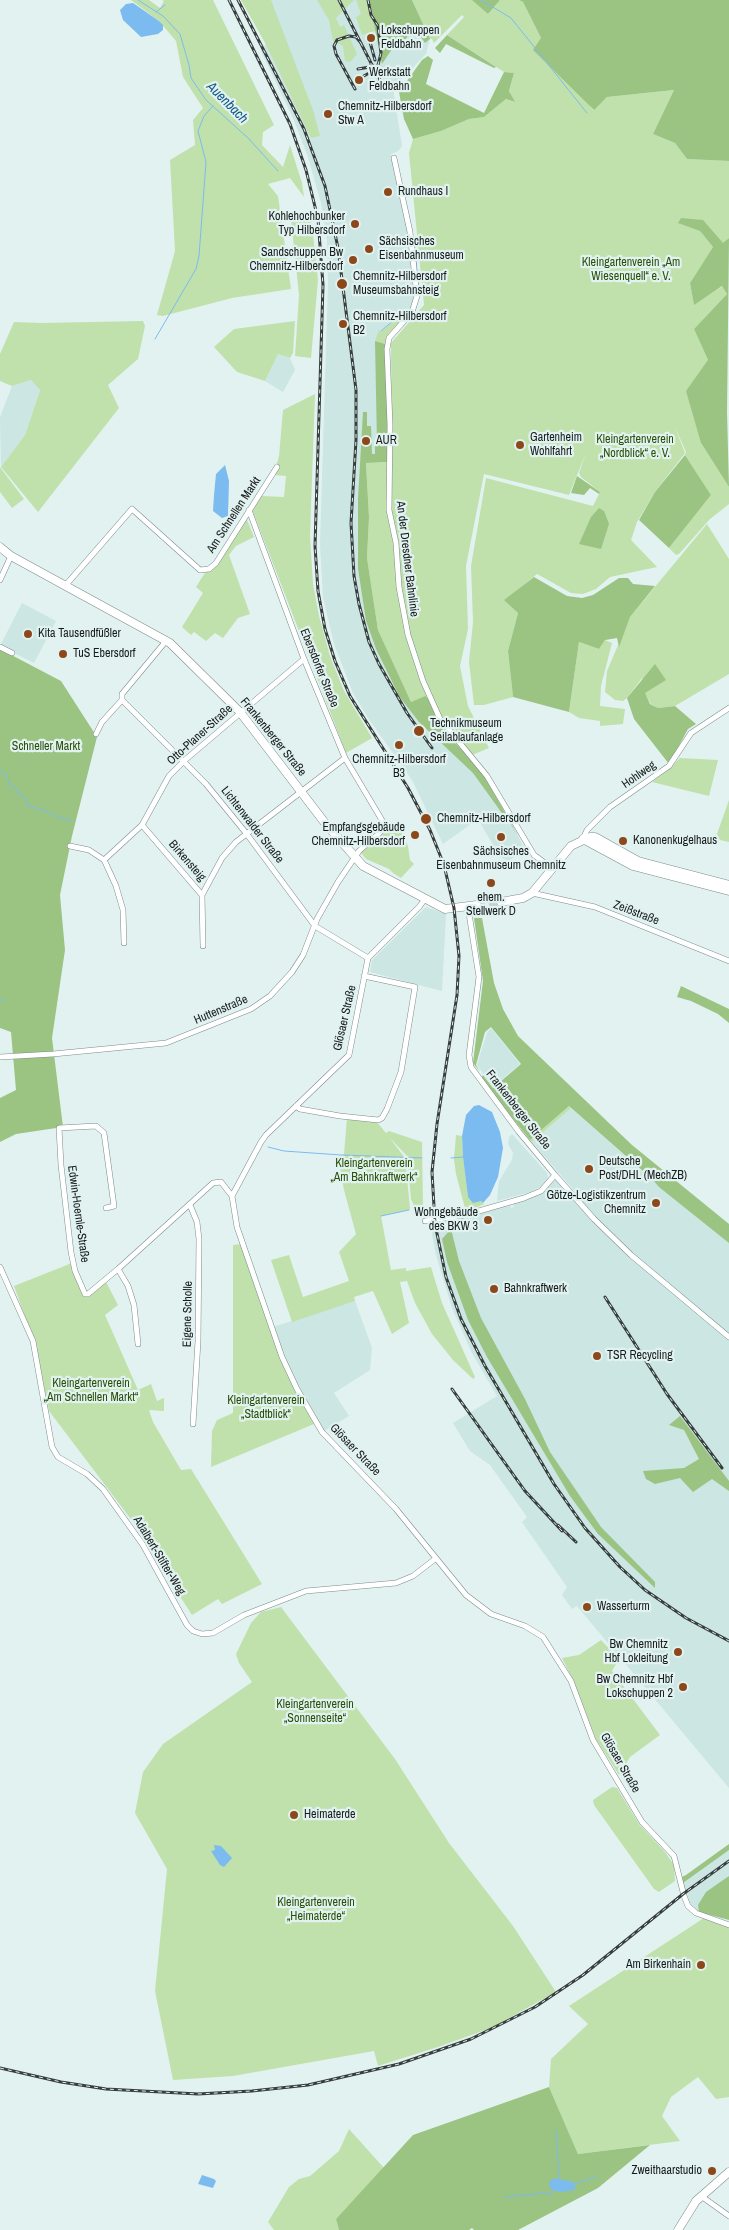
<!DOCTYPE html>
<html>
<head>
<meta charset="utf-8">
<style>
  body { margin:0 }
  canvas { display:block; background:#e1f2f0 }
</style>
</head>
<body>
<canvas width="729" height="2230"></canvas>
<script>
const g = document.querySelector('canvas').getContext('2d');
g.lineJoin = 'round';
function fillPath(path, color) { g.fillStyle = color; g.fill(path, 'evenodd'); }
const toPath = rows => new Path2D(rows.map(r => 'M' + r).join(''));
function stroke(path, color, width, dash) { g.strokeStyle = color; g.lineWidth = width; g.lineCap = dash ? 'butt' : 'round'; g.setLineDash(dash || []); g.stroke(path); }
function write(font, color, halo, rows, align = 'center') {
  g.font = font + ' "Archivo Narrow",sans-serif'; g.lineWidth = 4.5; g.setLineDash([]); g.textBaseline = 'middle'; g.strokeStyle = halo; g.fillStyle = color; for (const [text, x, y, turn = 0] of rows) {
    g.save(); g.translate(x, y); g.rotate((+turn || 0) * Math.PI / 180); g.textAlign = isNaN(turn) ? turn : align; if (halo) g.strokeText(text, 0, 0); g.fillText(text, 0, 0); g.restore();
  }
}
const built = toPath([
  [255,0,369,0,382,63,392,49,405,40,414,27,425,43,430,39,426,54,393,88,402,146,398,151,391,154,405,215,415,294,414,302,408,313,388,334,385,341,388,462,360,463,358,569,366,621,376,649,394,687,406,705,425,696,427,697,443,730,474,763,486,779,506,812,525,850,508,861,500,857,478,819,443,844,412,780,368,718,353,693,334,644,323,597,320,544,328,283,327,240,321,203,308,157,293,118,261,51,272,35],
  [278,354,290,358,295,370,283,392,265,381],
  [31,380,40,389,25,435,1,467,0,417,12,386],
  [22,603,56,621,34,663,0,646],
  [426,907,446,914,442,991,370,972,372,960],
  [491,1028,520,1064,493,1087,477,1065,487,1033],
  [571,1108,651,1179,729,1235,729,1788,577,1606,572,1609,562,1595,567,1587,522,1522,527,1517,490,1465,470,1451,453,1423,497,1396,472,1353,452,1308,436,1255,430,1223,450,1220,510,1205,511,1208,514,1207,513,1204,542,1193,559,1176,585,1203,532,1142],
  [512,1134,547,1173,548,1179,540,1187,530,1192,497,1201,499,1181,512,1160,513,1153,508,1144,509,1137],
  [355,1301,372,1348,370,1370,334,1393,349,1416,324,1431,300,1392,283,1356,273,1327],
  [729,1850,729,1876,699,1912,688,1901,683,1883]
]);
const green = toPath([
  [131,0,149,0,160,8,164,1,162,0,213,0,274,125,263,132,262,145,283,167,290,145,302,183,304,197,290,178,268,184,278,196,291,289,232,298,163,316,157,315,175,251,170,160,195,145,193,120,203,108,183,77,176,41,159,21],
  [241,0,271,0,313,110,320,136,311,138,264,41],
  [317,0,354,0,336,18,340,27,344,25,357,54,350,62,345,61,343,46,333,41,329,20],
  [356,0,369,0,375,31,362,35,356,17,361,14],
  [412,0,476,0,488,14,500,0,519,0,523,2,541,38,593,110,607,97,674,90,653,134,675,143,687,159,729,161,729,238,723,244,700,231,713,247,690,283,694,304,723,286,727,294,694,329,708,360,701,443,729,487,729,504,710,519,679,554,676,555,669,548,711,495,685,455,686,452,674,425,685,453,655,492,637,522,631,540,657,567,610,577,596,589,583,594,571,593,537,574,505,600,518,613,508,651,513,697,484,705,474,705,469,662,473,622,471,566,486,478,593,506,600,492,581,477,579,473,586,453,569,495,484,474,466,566,468,629,460,666,468,706,489,748,472,755,449,730,430,694,411,702,378,630,367,558,369,517,366,463,392,462,391,343,424,305,409,153,413,139,441,131,469,119,484,117,506,99,514,102,509,91,514,73,504,72,447,35,464,17,462,15,434,43,432,39,430,39],
  [311,217,318,280,311,358,295,356,299,295,291,219],
  [407,310,408,313,388,334,385,344,375,341,379,330,381,332],
  [143,321,145,326,138,359,108,385,119,408,38,512,1,467,25,435,40,390,31,380,12,386,0,381,0,354,14,322,41,323],
  [295,321,293,353,290,358,278,354,265,381,237,372,214,347,234,329],
  [315,394,310,536,313,584,319,616,330,656,344,691,372,738,346,753,252,509,261,496,284,497,286,476,274,475,279,456,283,410],
  [0,467,24,499,12,508,0,492],
  [245,520,247,520,254,537,236,546,229,555,250,614,238,618,223,638,215,633,206,641,194,632,191,635,182,627,203,593,196,587,201,579,205,573,218,565],
  [707,524,729,559,729,674,675,706,658,708,651,704,645,694,642,678,627,698,623,701,615,700,605,692,607,671,630,617],
  [605,640,612,643,601,686,600,706,625,709,623,724,600,726,600,721,579,718,569,712,579,642,599,649],
  [680,758,718,760,709,796,652,782,667,771],
  [729,800,729,842,720,840,717,834],
  [393,826,399,828,408,846,410,860,414,864,401,878,393,873,389,869,366,859,361,853],
  [569,1106,571,1108,532,1142,530,1140],
  [347,1118,376,1121,386,1133,389,1131,422,1142,423,1206,415,1208,411,1199,407,1156,389,1137,405,1158,410,1208,409,1210,381,1216,391,1270,406,1268,406,1271,431,1267,442,1303,475,1377,473,1379,453,1360,432,1334,415,1303,407,1281,400,1282,409,1323,392,1334,373,1291,354,1297,355,1301,292,1322,271,1260,289,1255,303,1297,349,1281,339,1252,356,1234,344,1190,338,1156,344,1154],
  [456,1135,462,1136,463,1157,468,1197,481,1201,484,1204,466,1212,456,1174,454,1159],
  [241,1244,280,1356,295,1391,314,1424,211,1467,212,1431,217,1420,233,1413,233,1245],
  [72,1263,85,1290,89,1291,105,1280,118,1305,105,1315,138,1390,151,1384,157,1401,164,1398,164,1411,149,1410,153,1422,181,1470,191,1469,262,1584,222,1604,218,1599,192,1615,172,1584,152,1547,49,1411,35,1344,14,1286],
  [281,1607,395,1759,449,1843,513,1926,556,1992,491,2028,438,2047,378,2066,374,2051,233,2076,173,2080,155,1991,167,1869,135,1813,143,1772,163,1744,252,1682,239,1663,236,1654,251,1623,261,1612],
  [601,1640,619,1659,612,1671,660,1735,630,1757,619,1775,596,1739,574,1682,562,1658,579,1655],
  [612,1787,617,1788,639,1824,665,1852,674,1865,675,1881,659,1892,654,1889,594,1805,593,1800],
  [704,1918,729,1927,729,2097,716,2099,698,2077,671,2097,662,2116,680,2141,578,2154,549,2087,551,2059,588,2024,569,2006],
  [349,2129,384,2168,336,2219,339,2230,274,2230,268,2222,289,2187,299,2179,310,2176,339,2151]
]);
const forest = toPath([
  [369,0,412,0,430,39,425,43,414,27,405,40,392,49,382,64],
  [472,0,500,0,488,14],
  [519,0,729,0,729,161,687,159,675,143,653,134,674,90,607,97,594,110,533,50,541,38,523,2],
  [447,35,496,67,494,68,446,44,440,53,435,48],
  [428,56,433,60,426,84,484,113,504,72,514,73,509,91,515,102,506,99,484,117,469,119,441,131,413,139,404,119,399,92,422,60],
  [681,218,703,220,723,243,729,238,727,412,729,487,701,443,686,391,708,360,694,329,727,294,722,286,694,305,690,283,713,247,700,231,678,223],
  [375,341,385,344,388,431,388,462,366,463,369,517,367,558,378,630,411,702,425,696,427,697,443,730,474,763,486,779,518,836,505,815,504,816,473,773,419,722,399,696,376,649,366,621,358,569,358,499,363,412,367,412,367,426,371,426,372,454,375,454,375,444,377,444],
  [685,455,711,495,669,548,639,520,655,492],
  [577,476,600,492,599,494,590,488,584,495,571,493],
  [599,508,604,511,609,524,601,549,579,544,591,517],
  [534,577,567,596,582,598,593,595,619,578,628,578,633,584,655,586,630,617,619,647,617,638,605,640,599,649,579,642,569,712,513,697,508,651,518,613,504,600],
  [0,649,61,681,97,737,72,836,60,895,65,950,52,1038,63,1127,16,1134,0,1142,0,1098,16,1090,11,1032,0,1028],
  [655,664,666,680,645,693,650,704,658,708,675,706,696,724,688,729,669,764,634,719,627,698],
  [474,918,482,918,494,983,503,1009,518,1036,632,1145,729,1224,729,1243,659,1187,652,1179,569,1106,530,1140,481,1079,483,1075,493,1088,521,1064,491,1027,485,1032,476,1065,480,1072,473,1063,483,981],
  [681,986,729,1009,729,1023,718,1014,691,1001,677,997],
  [451,1229,459,1261,481,1318,525,1399,550,1452,601,1527,655,1582,655,1588,598,1534,570,1496,487,1357,468,1320,447,1262,442,1239],
  [680,1416,729,1481,729,1491,712,1479,693,1492,680,1478,655,1484,646,1479,643,1471,684,1468,699,1459,684,1430,669,1425],
  [729,1844,729,1850,683,1883,682,1877,686,1875],
  [729,1876,729,1920,699,1912,698,1905,706,1892],
  [549,2087,578,2154,650,2145,598,2188,518,2230,474,2230,472,2228,469,2230,339,2230,336,2219,413,2135]
]);
const water = toPath([
  [133,3,159,21,163,25,163,30,158,34,141,37,123,20,120,10,126,4],
  [225,465,229,481,228,516,222,518,213,511,214,495,216,474],
  [479,1105,492,1112,500,1132,503,1148,498,1177,490,1195,483,1203,481,1201,473,1203,468,1197,463,1157,462,1136,466,1115,474,1106],
  [214,1845,221,1846,232,1858,224,1867,220,1865,211,1851,215,1850],
  [202,2175,214,2179,216,2181,213,2188,198,2184],
  [552,2179,559,2179,573,2182,575,2184,575,2190,560,2192,551,2190,549,2183]
]);
const stream = toPath([
  [138,0,163,16,180,34,189,65,191,78,206,100,248,138,278,171],
  [481,0,511,18,587,113],
  [156,12,165,5],
  [414,238,419,293],
  [381,331,406,310],
  [155,339,196,269,199,256,206,162,198,131,204,116,213,106],
  [0,771,6,774,11,787,17,789,18,794,24,796,29,807,42,809,57,817,73,821],
  [0,998,5,1002],
  [268,1147,284,1151,341,1155,422,1158],
  [451,1158,463,1157],
  [381,1216,409,1210],
  [556,2130,559,2179],
  [575,2184,597,2176],
  [504,2197,545,2193,550,2193,552,2198]
]);
const primaryTunnel = toPath([
  [477,905,501,902]
]);
const street = toPath([
  [394,158,410,232,417,296,412,312,389,338,387,349,390,425,389,510,396,543,399,587,408,635,423,681,440,719,487,776,534,855,553,869],
  [0,580,11,556],
  [65,586,132,509,200,570,209,569,216,563,277,467],
  [0,647,12,653],
  [122,700,206,784,246,833,315,926,368,958],
  [96,734,102,722,122,700,122,694,166,641],
  [142,825,202,895,203,946],
  [583,839,587,830,610,807,669,766,691,733,729,708],
  [70,846,89,850,104,860,106,864,116,886,123,910,124,943],
  [104,860,142,825,169,776,185,760,304,659],
  [532,893,595,907,729,961],
  [202,895,222,858,236,842,345,758],
  [425,899,419,907,368,958,349,1055,266,1135,261,1142,232,1196,237,1227,282,1357,297,1389,322,1432,396,1509,466,1595,491,1614,525,1626,543,1637,571,1681,593,1740,642,1822,674,1856,684,1896,688,1906,696,1913,729,1925],
  [0,1057,53,1054,166,1043,251,1009,270,996,292,972,303,955,317,919,338,882,359,851,386,827,345,758,304,659,249,510],
  [296,1106,300,1109,340,1116,378,1120,382,1118,387,1109,401,1072,415,987,364,976],
  [555,1175,594,1219,631,1255,729,1337],
  [190,1205,197,1222,199,1239,198,1341,193,1424],
  [106,1208,114,1206,104,1133,96,1126,59,1128,61,1165,71,1252,75,1271,85,1294,88,1294,118,1269,213,1183,221,1182,232,1196],
  [425,1221,465,1215,524,1198,541,1191,555,1175,519,1132,471,1067,469,1055,479,977,468,907],
  [0,1267,33,1341,52,1447,58,1457,87,1474,103,1489,143,1545,187,1625,193,1631,202,1634,213,1633,244,1615,306,1591,396,1583,413,1576,435,1559],
  [118,1269,128,1286,134,1305,138,1344],
  [701,2196,729,2216]
]);
const primary = toPath([
  [0,547,11,556,170,643,240,712,325,823,363,866,445,909,477,905],
  [583,839,633,866,729,891],
  [501,902,523,898,532,893,571,846,590,837,595,837,638,861,729,885],
  [678,2230,696,2201,729,2172]
]);
const rail = toPath([
  [229,0,290,124,306,170,318,219,323,285,315,546,318,591,325,629,335,661,350,696,408,788,430,830,444,865,454,908,459,956,457,995,437,1124,432,1172,435,1224,446,1277,461,1319,485,1366,554,1484,585,1528,620,1567,645,1590,686,1618,729,1641],
  [238,0,304,129,325,186,338,248,356,390,356,440,351,523,354,576,359,604,369,642,379,664,407,713,432,748],
  [339,0,371,63,379,75],
  [368,0,371,15,378,26,381,53,378,65],
  [370,42,375,60],
  [378,68,381,90],
  [358,69,370,67,377,72],
  [362,77,371,72,371,63],
  [355,89,336,54,334,46,337,40,349,36,356,37,361,43],
  [605,1297,667,1394,722,1468],
  [452,1389,525,1491,562,1531],
  [558,1525,576,1542],
  [0,2068,61,2082,106,2089,198,2094,252,2091,308,2085,399,2064,471,2039,535,2007,583,1975,683,1894,729,1861]
]);
const markers = [
  [371,38,5,"#8c481b"],
  [359,80,5,"#8c481b"],
  [328,114,5,"#8c481b"],
  [388,192,5,"#8c481b"],
  [355,224,5,"#8c481b"],
  [369,249,5,"#8c481b"],
  [353,260,5,"#8c481b"],
  [342,284,6,"#8c481b"],
  [343,324,5,"#8c481b"],
  [366,441,5,"#8c481b"],
  [520,445,5,"#8c481b"],
  [28,634,5,"#8c481b"],
  [63,654,5,"#8c481b"],
  [419,731,6,"#8c481b"],
  [399,745,5,"#8c481b"],
  [426,819,6,"#8c481b"],
  [415,835,5,"#8c481b"],
  [501,837,5,"#8c481b"],
  [623,841,5,"#8c481b"],
  [491,883,5,"#8c481b"],
  [589,1169,5,"#8c481b"],
  [656,1203,5,"#8c481b"],
  [488,1220,5,"#8c481b"],
  [494,1289,5,"#8c481b"],
  [597,1356,5,"#8c481b"],
  [587,1607,5,"#8c481b"],
  [678,1652,5,"#8c481b"],
  [683,1687,5,"#8c481b"],
  [294,1815,5,"#8c481b"],
  [701,1965,5,"#8c481b"],
  [712,2171,5,"#8c481b"]
];
const poiNames = [
  ["Lokschuppen",381,31],
  ["Feldbahn",381,45],
  ["Werkstatt",369,73],
  ["Feldbahn",369,87],
  ["Chemnitz-Hilbersdorf",338,107],
  ["Stw A",338,121],
  ["Rundhaus I",398,192],
  ["Kohlehochbunker",345,217,"right"],
  ["Typ Hilbersdorf",345,231,"right"],
  ["Sächsisches",379,242],
  ["Eisenbahnmuseum",379,256],
  ["Sandschuppen Bw",343,253,"right"],
  ["Chemnitz-Hilbersdorf",343,267,"right"],
  ["Chemnitz-Hilbersdorf",353,277],
  ["Museumsbahnsteig",353,291],
  ["Chemnitz-Hilbersdorf",353,317],
  ["B2",353,331],
  ["Gartenheim",530,438],
  ["Wohlfahrt",530,452],
  ["AUR",376,441],
  ["Kita Tausendfüßler",38,634],
  ["TuS Ebersdorf",73,654],
  ["Technikmuseum",430,724],
  ["Seilablaufanlage",430,738],
  ["Chemnitz-Hilbersdorf",399,760,"center"],
  ["B3",399,774,"center"],
  ["Chemnitz-Hilbersdorf",437,819],
  ["Empfangsgebäude",405,828,"right"],
  ["Chemnitz-Hilbersdorf",405,842,"right"],
  ["Kanonenkugelhaus",633,841],
  ["Sächsisches",501,852,"center"],
  ["Eisenbahnmuseum Chemnitz",501,866,"center"],
  ["ehem.",491,898,"center"],
  ["Stellwerk D",491,912,"center"],
  ["Deutsche",599,1162],
  ["Post/DHL (MechZB)",599,1176],
  ["Götze-Logistikzentrum",646,1196,"right"],
  ["Chemnitz",646,1210,"right"],
  ["Wohngebäude",478,1213,"right"],
  ["des BKW 3",478,1227,"right"],
  ["Bahnkraftwerk",504,1289],
  ["TSR Recycling",607,1356],
  ["Wasserturm",597,1607],
  ["Bw Chemnitz",668,1645,"right"],
  ["Hbf Lokleitung",668,1659,"right"],
  ["Bw Chemnitz Hbf",673,1680,"right"],
  ["Lokschuppen 2",673,1694,"right"],
  ["Heimaterde",304,1815],
  ["Am Birkenhain",691,1965,"right"],
  ["Zweithaarstudio",702,2171,"right"]
];
const parkNames = [
  ["Kleingartenverein „Am",631,263],
  ["Wiesenquell“ e. V.",631,277],
  ["Kleingartenverein",635,440],
  ["„Nordblick“ e. V.",635,454],
  ["Schneller Markt",46,747],
  ["Kleingartenverein",374,1164],
  ["„Am Bahnkraftwerk“",374,1178],
  ["Kleingartenverein",91,1384],
  ["„Am Schnellen Markt“",91,1398],
  ["Kleingartenverein",266,1401],
  ["„Stadtblick“",266,1415],
  ["Kleingartenverein",315,1705],
  ["„Sonnenseite“",315,1719],
  ["Kleingartenverein",316,1903],
  ["„Heimaterde“",316,1917]
];
const streetNames = [
  ["Am Schnellen Markt",234,515,-57],
  ["An der Dresdner Bahnlinie",407,559,83],
  ["Ebersdorfer Straße",319,668,68],
  ["Otto-Planer-Straße",200,735,-42],
  ["Frankenberger Straße",273,737,51],
  ["Hohlweg",639,775,-35],
  ["Lichtenwalder Straße",252,825,52],
  ["Birkensteig",187,861,49],
  ["Zeißstraße",636,913,21],
  ["Huttenstraße",221,1010,-23],
  ["Glösaer Straße",345,1018,-77],
  ["Frankenberger Straße",518,1110,52],
  ["Edwin-Hoernle-Straße",78,1214,82],
  ["Eigene Scholle",188,1314,-89],
  ["Glösaer Straße",355,1450,46],
  ["Adalbert-Stifter-Weg",159,1556,59],
  ["Glösaer Straße",620,1763,60]
];
const waterNames = [
  ["Auenbach",227,103,45]
];
fillPath(built, '#cbe6e3');
fillPath(green, '#c0e1ac');
fillPath(forest, '#9bc482');
fillPath(water, '#7cbbf0');
stroke(stream, '#7cbbf0', 1);
stroke(primaryTunnel, '#c3d2d0', 8, [8, 4]);
stroke(street, '#7c8c8b', 6);
stroke(primary, '#7c8c8b', 9);
stroke(street, '#fff', 5);
stroke(primary, '#fff', 8);
stroke(rail, '#373e3d', 3);
stroke(rail, '#e1f2f0', 1, [4]);
for (const [x, y, r, color] of markers) { const dot = new Path2D(); dot.arc(x, y, r, 0, 2 * Math.PI); g.fillStyle = color; g.fill(dot); stroke(dot, '#e1f2f0', 2); }
write('12px', '#161c1b', '#e1f2f0', poiNames, 'left');
write('12px', '#2a4f07', '#e1f2f0', parkNames);
write('12px', '#161c1b', '#e1f2f0', streetNames);
write('italic 14px', '#115789', '#e1f2f0', waterNames);
</script>
</body>
</html>
